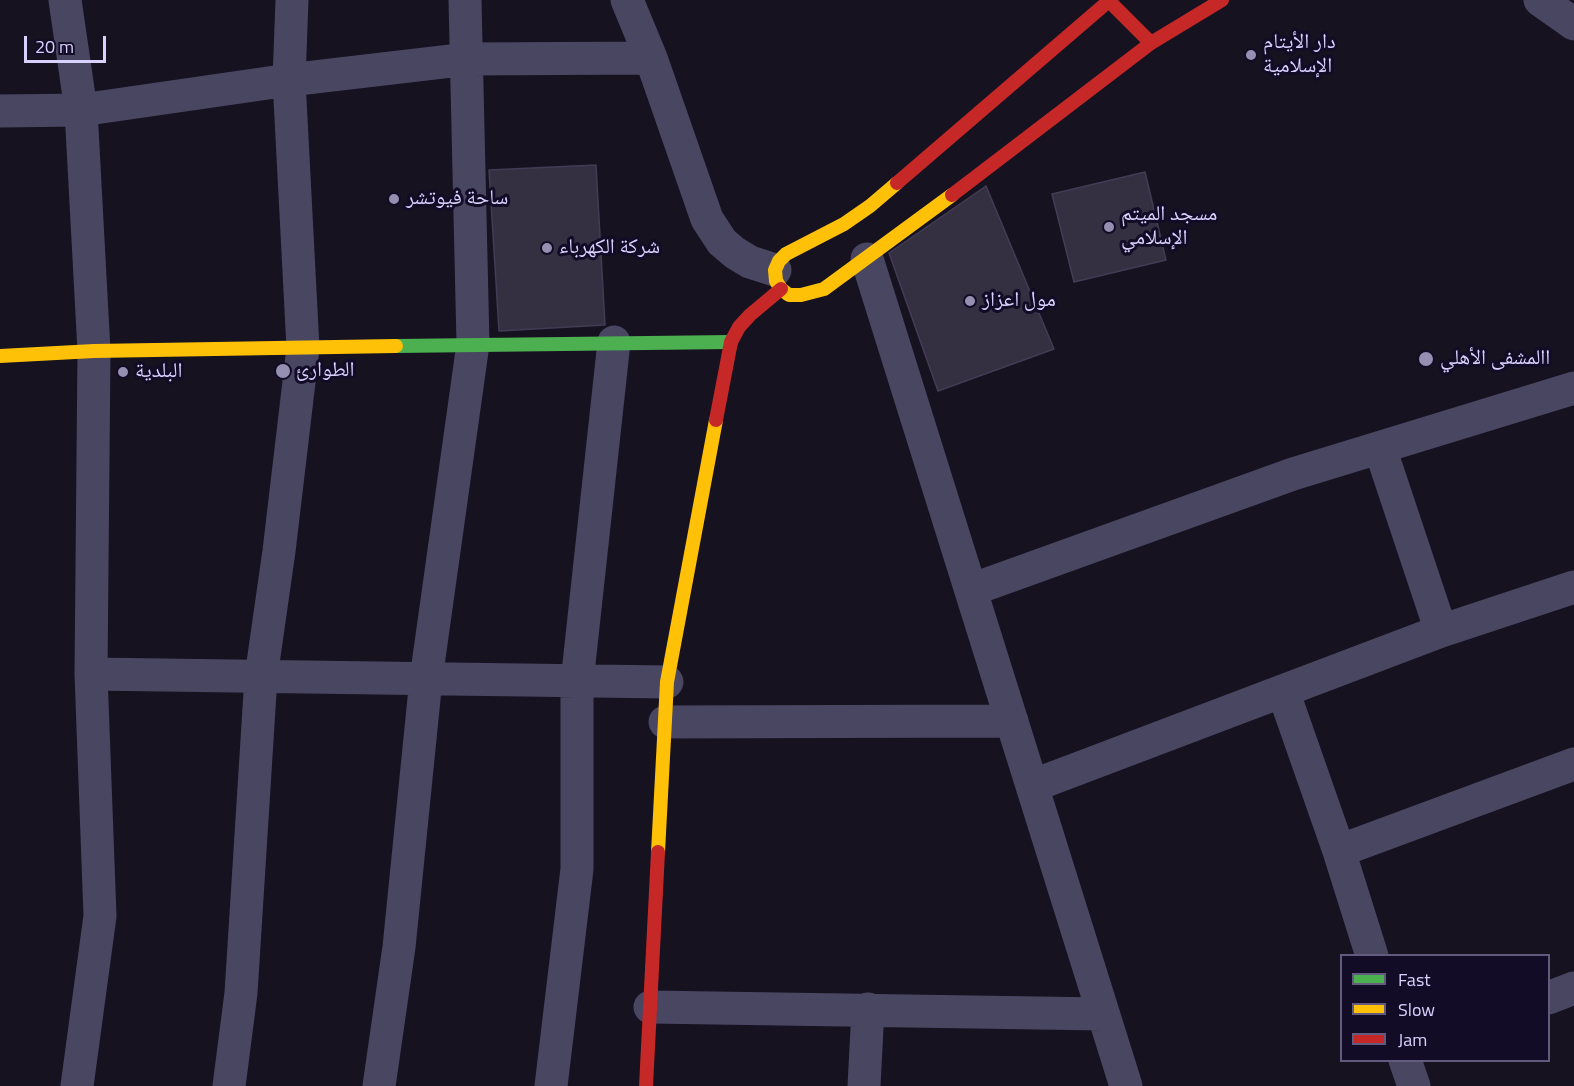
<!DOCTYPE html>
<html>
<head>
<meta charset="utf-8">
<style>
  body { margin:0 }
  #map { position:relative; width:1574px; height:1086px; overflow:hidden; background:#161220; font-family:"Titillium Web",sans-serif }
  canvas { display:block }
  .legend { position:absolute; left:1340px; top:954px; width:210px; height:108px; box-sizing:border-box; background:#120c26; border:2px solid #625b7d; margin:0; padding:8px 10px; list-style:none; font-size:18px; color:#d9d2ff }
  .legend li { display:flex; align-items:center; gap:12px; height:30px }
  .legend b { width:30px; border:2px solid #625b7d }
  .scale { position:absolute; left:24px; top:36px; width:82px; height:27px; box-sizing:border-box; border:3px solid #d9d2ff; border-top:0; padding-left:8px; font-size:18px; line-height:21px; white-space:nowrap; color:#d9d2ff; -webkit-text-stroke:4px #120c26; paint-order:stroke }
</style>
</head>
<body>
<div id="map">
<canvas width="1574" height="1086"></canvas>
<ul class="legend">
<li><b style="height:8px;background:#4caf50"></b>Fast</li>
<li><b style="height:8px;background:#ffc107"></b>Slow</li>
<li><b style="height:8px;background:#c62828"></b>Jam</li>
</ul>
<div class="scale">20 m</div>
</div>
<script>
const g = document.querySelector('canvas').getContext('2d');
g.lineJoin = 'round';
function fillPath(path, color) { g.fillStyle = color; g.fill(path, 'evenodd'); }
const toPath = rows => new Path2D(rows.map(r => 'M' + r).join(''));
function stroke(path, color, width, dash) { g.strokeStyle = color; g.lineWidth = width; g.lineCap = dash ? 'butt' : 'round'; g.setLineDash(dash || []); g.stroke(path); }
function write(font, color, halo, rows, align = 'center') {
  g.font = font + ' "Titillium Web","Noto Naskh Arabic",sans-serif'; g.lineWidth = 6; g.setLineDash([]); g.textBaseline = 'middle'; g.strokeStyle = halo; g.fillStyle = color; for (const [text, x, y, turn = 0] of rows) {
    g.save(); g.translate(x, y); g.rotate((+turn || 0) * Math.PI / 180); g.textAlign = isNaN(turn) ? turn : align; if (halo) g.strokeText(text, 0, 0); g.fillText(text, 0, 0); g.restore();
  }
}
const building = toPath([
  [596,165,605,325,499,331,489,170,596,165],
  [1145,172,1166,260,1074,282,1052,194,1145,172],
  [986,186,1054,349,938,391,889,253,986,186]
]);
const street = toPath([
  [65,0,81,110,94,351,91,674,100,916,77,1086],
  [627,0,651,58,707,219,722,242,735,253,750,262,775,270],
  [1540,0,1574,24],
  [0,111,81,110,289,80,468,59,651,58],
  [867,259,1126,1086],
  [1380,448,1441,631],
  [971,590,1293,474,1574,388],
  [91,674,667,682],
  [1283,691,1339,851,1372,956],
  [665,722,1012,721],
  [1032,786,1441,631,1574,587],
  [1339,851,1574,764],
  [1548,998,1574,988],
  [650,1007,1103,1014],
  [1405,1060,1414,1086],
  [229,1086,241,993,261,677,279,551,303,348,289,80,292,0],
  [379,1086,399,947,426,679,473,344,465,0],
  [551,1086,577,869,577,682,614,342],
  [864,1086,868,1009]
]);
const fast = toPath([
  [396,346,731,342]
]);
const slow = toPath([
  [897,183,870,206,844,224,786,254,779,261,775,270,776,281,781,289,789,295,801,295,824,289,952,195],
  [0,356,94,351,396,346],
  [658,852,667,682,716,420]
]);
const jam = toPath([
  [1109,1,1151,43],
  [897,183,1110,0],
  [952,195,1151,43,1222,0],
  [716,420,731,342,739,327,750,315,781,289],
  [646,1086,658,852]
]);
const markers = [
  [1251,55,6,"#958fb1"],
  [394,199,6,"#958fb1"],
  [1109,227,6,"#958fb1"],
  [547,248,6,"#958fb1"],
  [970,301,6,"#958fb1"],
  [1426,359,8,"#958fb1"],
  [283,371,8,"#958fb1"],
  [123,372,6,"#958fb1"]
];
const poiNames = [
  ["دار الأيتام",1263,43],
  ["الإسلامية",1263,67],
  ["ساحة فيوتشر",406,199],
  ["مسجد الميتم",1121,215],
  ["الإسلامي",1121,239],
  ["شركة الكهرباء",559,248],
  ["مول اعزاز",982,301],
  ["االمشفى الأهلي",1440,359],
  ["الطوارئ",296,371],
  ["البلدية",135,372]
];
fillPath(building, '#343042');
stroke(building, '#433c55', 1.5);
stroke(street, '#494662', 33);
stroke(fast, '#4caf50', 14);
stroke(slow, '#ffc107', 14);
stroke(jam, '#c62828', 14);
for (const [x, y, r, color] of markers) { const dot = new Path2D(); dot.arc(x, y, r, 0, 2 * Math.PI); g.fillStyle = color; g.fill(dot); stroke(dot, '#120c26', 2); }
write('21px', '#d9d2ff', '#120c26', poiNames, 'left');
</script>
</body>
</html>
